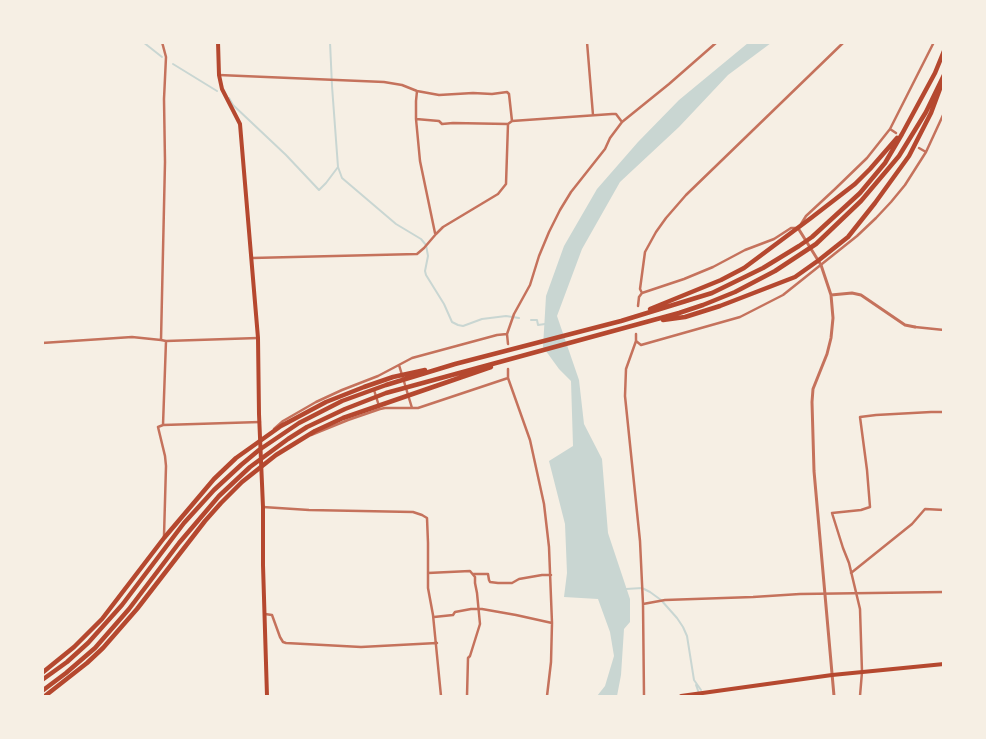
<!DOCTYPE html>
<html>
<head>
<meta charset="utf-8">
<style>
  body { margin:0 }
  #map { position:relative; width:986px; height:739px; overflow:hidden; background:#f6efe4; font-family:Figtree,sans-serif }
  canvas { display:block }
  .frame { position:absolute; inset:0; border:44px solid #f6efe4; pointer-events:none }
</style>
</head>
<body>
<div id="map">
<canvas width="986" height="739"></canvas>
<div class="frame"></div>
</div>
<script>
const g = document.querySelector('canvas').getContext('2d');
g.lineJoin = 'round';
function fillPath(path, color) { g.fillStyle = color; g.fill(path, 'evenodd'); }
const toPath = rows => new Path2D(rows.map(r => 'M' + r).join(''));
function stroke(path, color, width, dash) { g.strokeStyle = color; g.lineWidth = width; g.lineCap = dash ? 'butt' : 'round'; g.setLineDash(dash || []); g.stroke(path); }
const water = toPath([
  [748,43,771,43,728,75,679,127,620,182,582,249,557,316,579,380,584,424,602,459,608,533,630,599,630,622,624,629,621,675,617,696,597,696,605,686,614,656,610,632,598,599,564,597,567,573,565,524,549,461,573,446,571,381,559,369,543,347,546,296,564,246,597,189,638,142,679,100]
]);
const stream = toPath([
  [143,42,162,57],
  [330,42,332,86,338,167,342,178,396,224,421,239,426,245,428,256,425,271,426,275,444,304,452,322,458,325,463,326,482,319,506,316,519,318],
  [173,64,217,91],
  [229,98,233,105,286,155,319,190,326,183,338,167],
  [531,320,537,320,538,325,545,324],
  [626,589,642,588,650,592,661,600,677,618,683,627,687,636,694,680,701,690],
  [696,685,700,696]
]);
const minor = toPath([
  [587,42,593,115],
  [219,75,384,82,402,85,417,91,439,95,473,93,492,94,507,92,509,94,512,121],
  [417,91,416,101,416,119,420,161,435,233],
  [416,119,439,121,442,124,453,123,508,124],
  [890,129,896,133],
  [919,148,926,152],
  [801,224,806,216,835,189,867,158,890,129,934,42],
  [252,258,417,254,424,248,436,234,443,227,498,194,506,184,508,124,512,121,612,114,616,114,622,122],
  [642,293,640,289,645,252,656,232,666,218,686,195,844,42],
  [638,306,639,297,642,293,684,279,713,267,745,250,774,239,791,228,797,228],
  [915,327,944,330],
  [636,334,636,341,641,345,740,317,783,295,857,236,876,218,891,202,905,185,926,152,944,113],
  [161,340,165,162,164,99,166,57,162,42],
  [636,341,626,369,625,396,640,541,643,604,644,696],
  [42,343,132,337,161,340,166,341,258,338],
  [508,344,507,334,514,314,530,285,539,256,549,232,560,210,571,192,605,149,610,138,622,122,669,84,717,42],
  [399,365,412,408],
  [508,369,508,378,530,440,544,504,549,547,552,623,551,662,547,696],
  [374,390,379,406],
  [163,425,260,422],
  [274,429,283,421,316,402,342,390,378,376,412,358,497,335,507,334],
  [311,435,348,420,380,409,385,408,418,408,508,378],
  [263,507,309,510,413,512,422,515,427,518,428,543,428,588,433,615,441,696],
  [164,536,166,466,165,456,158,427,163,425,166,341],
  [428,573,470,571,475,577,475,583,477,593,480,624,470,656,468,658,467,696],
  [851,573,912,524,925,509,944,510],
  [473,574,488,574,489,580,490,582,498,583,512,583,519,579,542,575,551,575],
  [643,604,665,600,753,597,800,594,944,592],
  [265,614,272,615,280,637,283,642,286,643,361,647,437,643],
  [434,617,453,615,455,612,471,609,482,609,516,615,552,623],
  [860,696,862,672,860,609,849,563,843,548,832,513,861,510,870,507,867,470,860,417,876,415,931,412,944,412]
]);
const tertiary = toPath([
  [798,228,821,265,831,295,833,318,831,338,827,354,813,389,812,402,814,471,834,696],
  [831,295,852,293,861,295,905,325,915,327]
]);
const secondary = toPath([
  [218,42,219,75,222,89,240,124,258,338,259,414,263,507,263,565,267,696],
  [681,696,832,675,944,664]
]);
const trunk = toPath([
  [650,309,721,280,744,268,811,218,855,184,870,169,897,138],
  [663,320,685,317,720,306,795,277,819,260,848,237,875,203,909,156,931,113,941,86],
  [42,673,74,647,102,619,164,538,192,505,214,479,236,458,281,426,326,402,364,387,393,377,425,370],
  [42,680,67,662,88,643,122,605,184,523,214,490,241,465,259,450,299,423,342,401,386,385,455,364,621,321,712,293,763,268,799,246,812,237,860,193,885,163,902,134,935,73,944,51],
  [42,691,66,673,95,648,129,609,179,543,219,496,250,467,288,439,307,427,345,409,386,393,679,313,703,305,735,292,775,271,816,244,861,201,899,156,926,112,944,75],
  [45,696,87,663,103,648,137,609,205,521,221,503,242,482,276,455,315,431,343,418,491,367]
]);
fillPath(water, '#c9d6d2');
stroke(stream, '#c9d6d2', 2);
stroke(minor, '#c5725c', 2.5);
stroke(tertiary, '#c5725c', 3);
stroke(secondary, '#b5482f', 4);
stroke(trunk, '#b5482f', 4.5);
</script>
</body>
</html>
